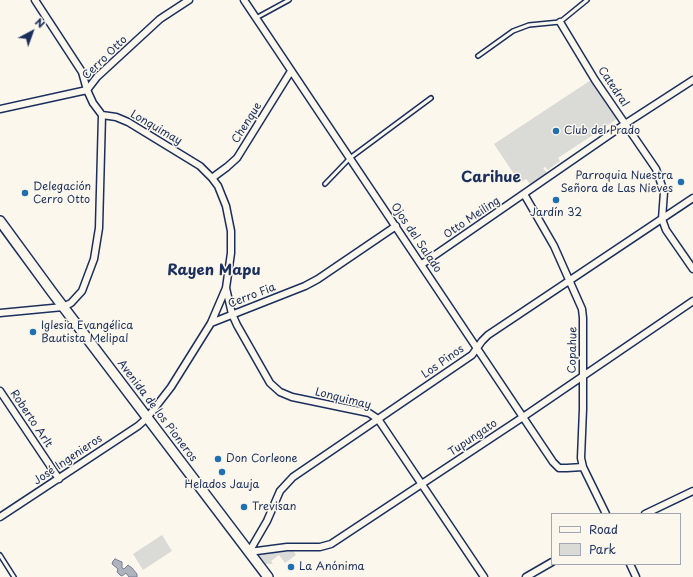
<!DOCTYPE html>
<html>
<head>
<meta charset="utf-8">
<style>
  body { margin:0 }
  #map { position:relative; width:693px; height:577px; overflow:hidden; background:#fbf7ec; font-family:"Playpen Sans",sans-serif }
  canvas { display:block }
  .legend { position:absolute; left:551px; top:513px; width:130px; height:52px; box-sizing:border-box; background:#fbf7ec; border:1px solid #a1a7b3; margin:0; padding:5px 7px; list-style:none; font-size:12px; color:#1b2f5e }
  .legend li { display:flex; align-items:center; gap:8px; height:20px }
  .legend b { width:20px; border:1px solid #a1a7b3 }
  .north { position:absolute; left:12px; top:12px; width:40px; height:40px; -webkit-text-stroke:3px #fbf7ec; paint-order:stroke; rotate:41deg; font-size:11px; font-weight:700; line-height:16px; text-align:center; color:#1b2f5e }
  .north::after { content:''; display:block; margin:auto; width:14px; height:18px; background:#1b2f5e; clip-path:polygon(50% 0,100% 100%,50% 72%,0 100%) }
</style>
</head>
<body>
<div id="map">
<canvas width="693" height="577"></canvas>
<ul class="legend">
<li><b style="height:5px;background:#fbf7ec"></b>Road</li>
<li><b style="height:11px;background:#dadad7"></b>Park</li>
</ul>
<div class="north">N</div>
</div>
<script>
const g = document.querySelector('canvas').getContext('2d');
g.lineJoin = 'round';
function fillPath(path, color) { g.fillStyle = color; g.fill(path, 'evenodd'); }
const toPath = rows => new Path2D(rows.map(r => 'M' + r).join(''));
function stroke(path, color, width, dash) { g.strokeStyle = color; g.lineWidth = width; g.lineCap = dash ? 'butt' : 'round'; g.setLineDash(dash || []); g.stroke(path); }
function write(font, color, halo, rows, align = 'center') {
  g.font = font + ' "Playpen Sans",sans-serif'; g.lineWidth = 3; g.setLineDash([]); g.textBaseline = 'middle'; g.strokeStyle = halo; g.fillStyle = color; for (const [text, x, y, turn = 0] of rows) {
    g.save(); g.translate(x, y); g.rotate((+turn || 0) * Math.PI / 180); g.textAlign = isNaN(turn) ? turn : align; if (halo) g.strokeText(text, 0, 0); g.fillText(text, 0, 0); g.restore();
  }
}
const green = toPath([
  [591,80,617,119,558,158,560,161,548,170,545,167,543,168,547,173,530,184,526,179,520,183,494,144],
  [162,535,172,551,143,570,133,554],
  [280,550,284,552,293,550,296,555,285,563,279,555,271,561,273,564,263,564,258,557,259,553]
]);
const water = toPath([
  [115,559,122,562,122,568,124,569,128,565,132,568,137,574,137,577,129,577,126,573,122,576,120,575,117,572,118,569,112,564,113,561,115,559]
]);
const lane = toPath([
  [256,18,289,0],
  [478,56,513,31,529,25,560,22,587,0],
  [325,184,350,158,431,98],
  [0,555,14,577]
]);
const street = toPath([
  [244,0,553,462,559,468,567,468,583,467],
  [560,22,595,80,656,169,664,192,662,219,666,230,693,269],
  [0,109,87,90,97,77,160,19,189,0],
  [212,178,227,167,237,158,291,71],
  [524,194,554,246,582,309,583,318,583,409,581,458,583,467,606,514],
  [422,264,625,124,693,80],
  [226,288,232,314,237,325,270,383,280,392,292,397,369,413,378,419,484,577],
  [0,313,63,307,71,303,82,291,94,259,99,228,102,115],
  [211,323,305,286,318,279,396,226],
  [0,391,59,479],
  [645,514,693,491],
  [0,517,138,426,147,418,171,387,211,323,226,288,231,253,231,231,226,206,218,186,212,178,200,166,128,122,116,117,102,115,93,103,87,90,82,72,35,0],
  [249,552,267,521,280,491,293,477,472,355,482,341,488,335,693,198],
  [249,552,287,547,320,547,331,544,523,417,693,301],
  [630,564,636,577],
  [526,577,552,562]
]);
const primary = toPath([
  [0,221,52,292,268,577]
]);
const markers = [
  [556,131,4,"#1f6fb2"],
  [681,182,4,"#1f6fb2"],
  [25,193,4,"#1f6fb2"],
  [556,200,4,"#1f6fb2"],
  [33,332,4,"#1f6fb2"],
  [218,459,4,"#1f6fb2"],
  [222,472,4,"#1f6fb2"],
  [244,507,4,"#1f6fb2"],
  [291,567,4,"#1f6fb2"]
];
const streetNames = [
  ["Cerro Otto",105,58,-44],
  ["Catedral",613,87,56],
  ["Chenque",247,123,-58],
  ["Lonquimay",156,128,30],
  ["Otto Meiling",472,218,-34],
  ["Ojos del Salado",416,238,56],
  ["Cerro Fia",252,296,-21],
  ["Copahue",573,350,-89],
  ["Los Pinos",443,362,-35],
  ["Lonquimay",343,399,14],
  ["Avenida de los Pioneros",157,411,53],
  ["Roberto Arlt",31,419,56],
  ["Tupungato",473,438,-34],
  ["José Ingenieros",68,460,-34]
];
const poiNames = [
  ["Club del Prado",564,131],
  ["Parroquia Nuestra",673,176,"right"],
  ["Señora de Las Nieves",673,189,"right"],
  ["Delegación",33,187],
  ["Cerro Otto",33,200],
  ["Jardín 32",556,213,"center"],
  ["Iglesia Evangélica",41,326],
  ["Bautista Melipal",41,339],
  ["Don Corleone",226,459],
  ["Helados Jauja",222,485,"center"],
  ["Trevisan",252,507],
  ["La Anónima",299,567]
];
const districtNames = [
  ["Carihue",491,178],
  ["Rayen Mapu",214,271]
];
fillPath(green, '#dadad7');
fillPath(water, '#afb3bb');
stroke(water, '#747e96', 1);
stroke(lane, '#1b2f5e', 6);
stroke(street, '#1b2f5e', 9);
stroke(primary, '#1b2f5e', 12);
stroke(lane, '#fbf7ec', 3);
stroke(street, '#fbf7ec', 6);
stroke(primary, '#fbf7ec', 9);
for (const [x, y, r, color] of markers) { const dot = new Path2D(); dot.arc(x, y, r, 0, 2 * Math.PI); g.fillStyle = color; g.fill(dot); stroke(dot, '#fbf7ec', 1.5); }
write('11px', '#1b2f5e', '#fbf7ec', streetNames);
write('11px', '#1b2f5e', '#fbf7ec', poiNames, 'left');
write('bold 15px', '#1b2f5e', '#fbf7ec', districtNames);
</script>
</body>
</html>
